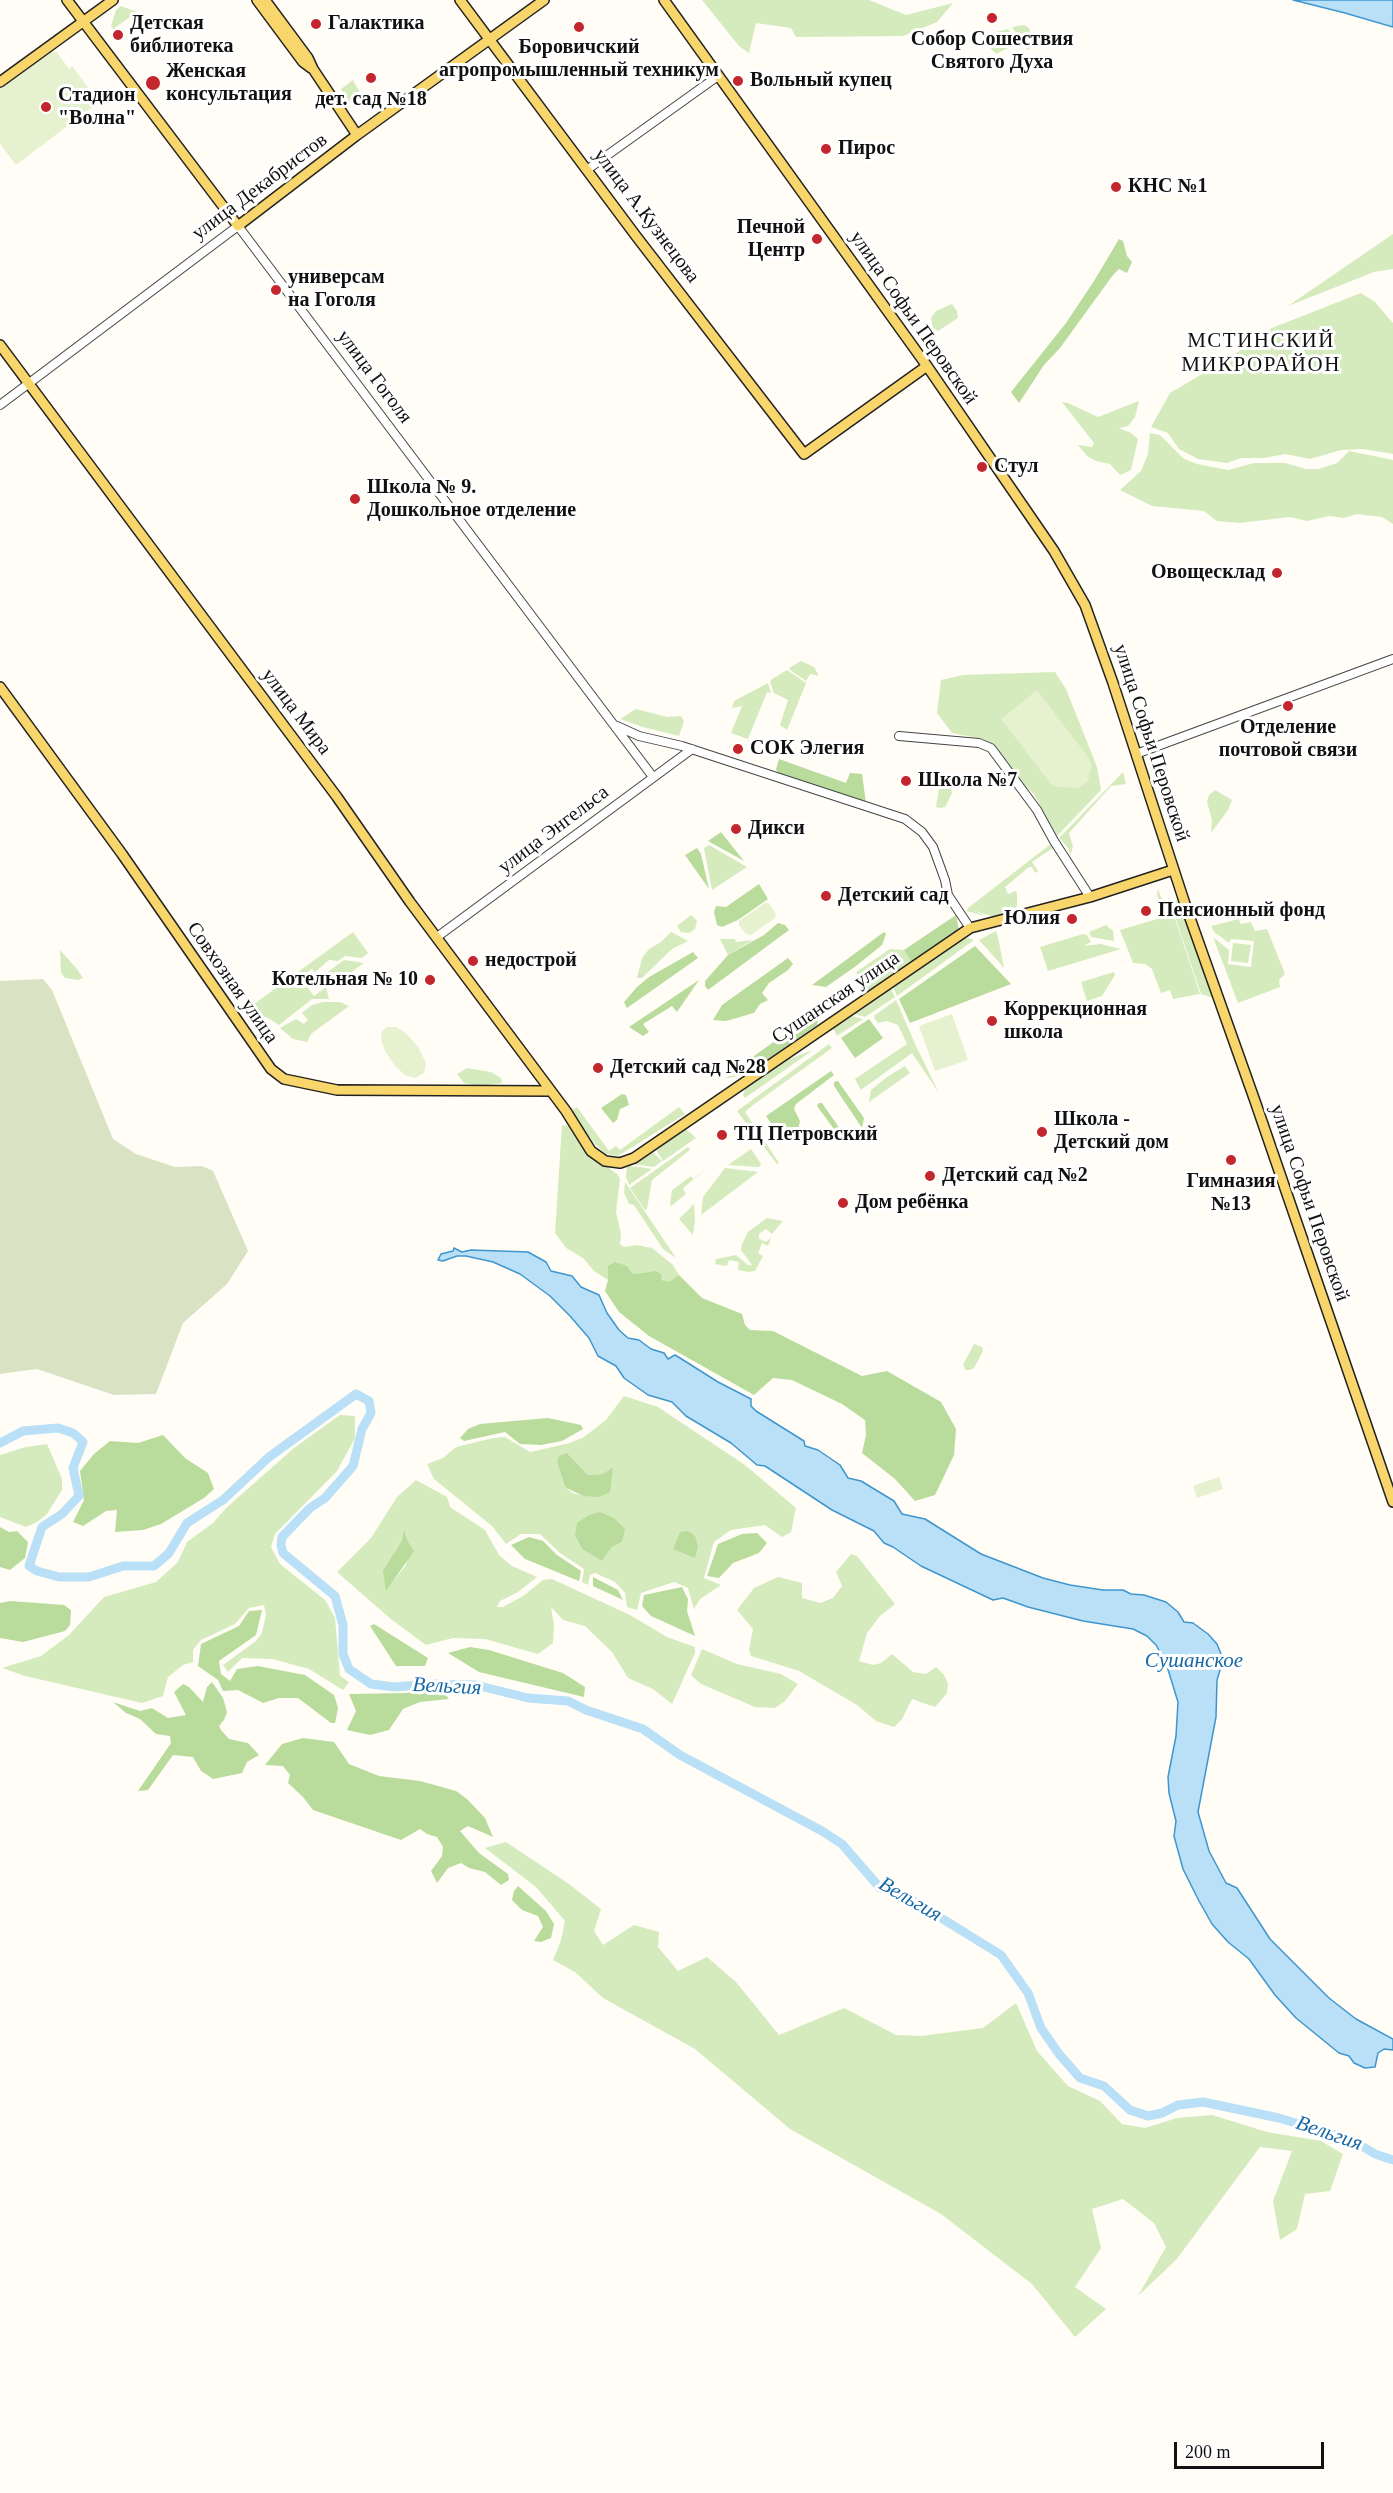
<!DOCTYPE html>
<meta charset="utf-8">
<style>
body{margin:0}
#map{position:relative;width:1393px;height:2493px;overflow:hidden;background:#fffdf5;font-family:Georgia,serif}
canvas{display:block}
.scale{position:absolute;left:1174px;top:2442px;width:150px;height:27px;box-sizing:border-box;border:3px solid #111;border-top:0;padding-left:8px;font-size:18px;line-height:21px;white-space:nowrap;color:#111;-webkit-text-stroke:4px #fff;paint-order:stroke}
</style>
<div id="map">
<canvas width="1393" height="2493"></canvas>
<div class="scale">200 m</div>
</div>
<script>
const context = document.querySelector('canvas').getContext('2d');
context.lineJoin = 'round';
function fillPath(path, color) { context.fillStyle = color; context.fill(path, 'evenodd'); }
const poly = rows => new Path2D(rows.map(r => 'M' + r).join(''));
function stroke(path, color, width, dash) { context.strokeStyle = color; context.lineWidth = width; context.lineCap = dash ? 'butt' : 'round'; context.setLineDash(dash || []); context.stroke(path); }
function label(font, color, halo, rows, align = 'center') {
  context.font = font + ' Georgia,serif'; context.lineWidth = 6; context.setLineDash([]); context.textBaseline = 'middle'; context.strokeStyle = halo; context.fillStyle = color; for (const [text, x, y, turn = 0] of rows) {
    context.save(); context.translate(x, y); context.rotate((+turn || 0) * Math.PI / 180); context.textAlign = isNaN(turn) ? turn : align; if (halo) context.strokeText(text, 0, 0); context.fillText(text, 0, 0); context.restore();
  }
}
fillPath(poly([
 [702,0,869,0,906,15,953,3,937,22,903,36,796,37,791,28,756,23,749,53,739,46],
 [121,6,137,12,113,29,111,26,116,10],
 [1024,25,1029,28,1034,44,1028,50,1012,27],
 [1008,29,1018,43,996,54,986,43,984,35],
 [353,80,360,93,350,102,341,89],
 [1393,234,1393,269,1374,272,1288,306],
 [1361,293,1375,302,1393,323,1393,454,1363,449,1341,450,1310,459,1285,454,1264,458,1241,458,1227,463,1198,459,1179,449,1168,433,1151,427,1170,393,1231,357,1272,328],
 [952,304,957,311,958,318,938,331,933,328,931,318,936,311],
 [1139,401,1135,417,1128,426,1119,428,1131,433,1138,439,1131,470,1120,475,1110,464,1096,461,1087,456,1078,445,1092,447,1094,443,1062,402,1068,403,1098,417],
 [1150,433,1160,435,1184,459,1197,464,1228,470,1254,463,1285,463,1306,469,1319,469,1337,463,1349,451,1393,460,1393,524,1382,517,1357,514,1344,518,1329,516,1307,521,1290,517,1239,523,1217,521,1204,511,1152,506,1120,490,1141,471,1148,454],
 [801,661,814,667,819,676,810,674,806,681,790,670,789,668],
 [787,670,806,683,787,730,780,725,788,700,774,693,770,682,772,679],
 [1055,672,1066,689,1097,767,1101,790,1057,836,1034,794,1019,781,993,745,983,739,952,733,937,713,941,680,963,675],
 [768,683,771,693,767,692,748,739,731,733,742,706,732,708,734,701],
 [636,709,667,717,681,716,684,721,679,736,643,727,620,719],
 [1123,772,1126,784,1111,786,1069,833,1073,847,1070,857,1069,849,1059,838],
 [943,779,950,780,952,793,945,807,940,808,936,807,940,782],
 [1215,790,1232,800,1228,810,1211,833,1212,820,1207,802,1209,795],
 [1052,843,1053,848,1032,862,1038,871,1035,873,1032,867,1029,867,1005,887,1008,894,1016,891,1017,894,1017,906,1012,912,994,917,972,910,988,917,967,911,968,908],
 [709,845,747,867,712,890,704,848],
 [1158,889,1165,908,1171,907,1200,994,1173,999,1170,990,1161,993,1152,969,1145,964,1133,963,1120,930,1164,917,1157,894],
 [1172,900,1178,901,1214,998,1201,994,1171,905],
 [691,915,697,921,695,929,689,933,681,932,677,926],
 [1239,919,1240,924,1251,922,1255,931,1267,929,1285,974,1279,980,1280,987,1238,1003,1213,937,1229,950,1228,964,1251,967,1254,941,1231,939,1229,943,1214,932,1211,926],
 [1106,925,1113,931,1114,941,1091,937,1089,932],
 [996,931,999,942,1004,968,979,940],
 [353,932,368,953,362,958,345,956,338,961,329,960,315,972,312,969,300,977,314,996,326,987,329,999,312,999,279,1025,266,1017,243,1012],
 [671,932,688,941,672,949,642,978,637,978,642,958,649,949,661,942],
 [1083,934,1087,935,1091,942,1083,946,1101,944,1121,949,1048,971,1040,947],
 [963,936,974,940,897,996,892,985],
 [720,939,735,939,736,942,753,940,728,955],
 [1233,943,1251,945,1248,963,1231,961],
 [890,949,904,950,911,962,869,991,856,972],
 [60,950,77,969,83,978,78,980,65,978,61,972],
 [344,960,364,963,330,988,322,976],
 [1114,972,1115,975,1102,996,1087,1001,1081,982],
 [890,987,895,997,865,1017,850,1013],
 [896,1000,916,1046,939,1093,912,1053,861,1090,855,1079,907,1044,898,1025,887,1021,878,1023,874,1018,875,1015],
 [323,1002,340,1002,349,1006,311,1034,307,1042,293,1039,280,1028,296,1019,304,1024,308,1020,302,1013,312,1005],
 [848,1015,863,1019,837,1036,832,1026],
 [829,1044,832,1048,753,1105,745,1112,779,1163,777,1164,737,1111],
 [813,1050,745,1098,743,1095,746,1087,779,1063],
 [764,1062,746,1074,725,1079,746,1063],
 [905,1066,910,1073,869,1102,871,1090,887,1077],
 [467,1068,491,1072,501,1078,502,1083,480,1086,464,1083,457,1074],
 [577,1107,609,1151,616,1146,620,1150,679,1107,685,1114,618,1156,606,1154,595,1144,570,1111],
 [562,1125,568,1126,586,1150,618,1175,620,1179,616,1212,621,1234,620,1244,624,1247,637,1245,652,1248,673,1265,679,1275,676,1279,669,1283,649,1272,633,1274,627,1267,608,1273,608,1280,594,1271,583,1258,566,1248,555,1233],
 [686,1129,696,1138,663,1161,655,1148],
 [688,1147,690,1150,652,1180,647,1209,645,1210,630,1188],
 [751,1149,761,1164,759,1167,728,1165],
 [652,1151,662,1161,654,1167,633,1164],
 [627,1166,640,1167,652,1169,629,1185,626,1177],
 [710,1166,683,1188,686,1194,671,1206,670,1204,672,1190,691,1176,693,1179],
 [725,1168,758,1172,701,1215,703,1197],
 [625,1182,676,1258,663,1249,634,1205,629,1204,624,1193],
 [694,1204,695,1220,693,1235,679,1219],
 [767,1218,783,1221,772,1234,766,1229,759,1234,759,1239,766,1242,771,1238,768,1246,762,1243,758,1253,763,1256,755,1271,749,1272,738,1270,739,1262,729,1260,727,1266,715,1264,716,1259,736,1255,748,1265,752,1265,741,1250,742,1244,748,1232],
 [974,1344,982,1347,983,1351,974,1368,970,1370,966,1370,963,1365],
 [624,1396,658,1407,745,1465,796,1508,791,1532,782,1537,765,1525,731,1530,714,1542,704,1578,721,1585,700,1599,694,1609,688,1588,674,1582,641,1593,637,1610,627,1607,625,1593,615,1582,595,1573,590,1575,588,1585,582,1582,584,1569,560,1553,540,1534,521,1534,506,1544,492,1526,434,1479,427,1464,443,1458,456,1447,493,1438,505,1437,530,1452,570,1443,584,1437,606,1420],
 [567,1453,588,1475,603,1474,612,1468,583,1496,573,1493,565,1487,557,1462],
 [622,1542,612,1547,602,1561,583,1550],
 [340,1415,355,1416,355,1438,337,1471,275,1534,271,1547,280,1564,325,1600,335,1618,340,1676,349,1682,343,1690,309,1669,272,1659,242,1658,228,1672,223,1665,256,1641,262,1633,266,1615,264,1605,249,1608,235,1624,201,1640,193,1650,193,1662,183,1665,168,1677,163,1696,142,1703,25,1676,2,1668,41,1656,69,1635,104,1597,156,1582,178,1562,187,1542,213,1523,226,1508,294,1448],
 [47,1444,62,1479,62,1490,47,1514,37,1522,26,1527,0,1517,0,1455,26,1447],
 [416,1480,447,1497,450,1507,485,1530,499,1555,512,1566,537,1577,518,1592,500,1601,497,1607,503,1607,523,1596,543,1580,552,1579,630,1615,667,1637,695,1647,695,1653,672,1704,653,1689,628,1678,612,1652,585,1626,563,1620,551,1607,554,1626,553,1643,538,1654,485,1639,453,1638,426,1645,392,1620,337,1572,371,1538,397,1497],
 [402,1540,406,1565,386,1590,394,1552],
 [851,1554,857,1556,895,1604,880,1616,867,1633,859,1661,873,1665,881,1663,892,1654,913,1672,926,1674,936,1667,944,1675,948,1684,947,1693,935,1707,912,1699,902,1719,894,1727,876,1721,857,1705,799,1671,751,1656,749,1650,753,1629,737,1610,754,1588,778,1577,802,1583,802,1598,820,1603,833,1598,842,1586,836,1572],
 [702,1649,737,1664,781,1674,798,1684,785,1701,775,1708,755,1707,701,1684,694,1678,691,1675],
 [506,1842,569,1884,601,1909,594,1931,603,1945,634,1925,659,1932,658,1947,678,1971,707,1957,736,1982,779,2035,844,2008,896,2035,921,2036,983,2028,1016,2003,1037,2051,1068,2086,1100,2101,1122,2124,1145,2128,1177,2118,1212,2115,1267,2132,1321,2141,1343,2154,1330,2191,1305,2194,1297,2229,1280,2240,1273,2201,1292,2151,1260,2147,1176,2260,1138,2296,1166,2247,1154,2223,1123,2199,1092,2209,1101,2248,1075,2287,1106,2309,1075,2337,1032,2284,941,2214,790,2129,695,2049,603,1998,575,1972,553,1960,561,1940,565,1921,536,1887,485,1848]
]), '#d5ebbd');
fillPath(poly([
 [1119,239,1123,241,1127,256,1132,262,1127,273,1119,269,1113,275,1060,348,1044,365,1019,403,1011,392,1066,323,1094,281],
 [779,759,846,783,850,773,862,774,866,803,778,774,776,769],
 [721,832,744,861,708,841],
 [697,848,701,854,709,889,685,855],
 [759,884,768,899,738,920,722,927,717,925,714,912,716,906,726,907],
 [956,915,959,930,911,962,904,950],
 [778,923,785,925,789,930,708,990,705,986,705,981,728,955,764,935],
 [884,932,886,934,882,945,856,966,826,987,812,985],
 [975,946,1011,984,910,1023,899,999],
 [693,952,698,958,627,1008,624,1002,637,987,649,977],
 [788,958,793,964,788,970,769,983,762,993,768,1000,760,1004,754,1013,726,1021,713,1020,722,1005],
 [699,980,677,1012,672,1006,643,1024,649,1032,643,1036,629,1027],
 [815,1006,819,1017,817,1025,768,1059,747,1061,811,1015,810,1010],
 [869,1019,883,1038,855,1058,841,1038],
 [831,1071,834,1075,796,1104,794,1109,800,1121,798,1130,792,1138,784,1142,766,1116],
 [838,1081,864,1118,862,1128,834,1086,834,1082],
 [622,1094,626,1095,629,1105,620,1109,617,1120,613,1123,601,1108],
 [819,1103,822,1103,845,1136,839,1136,817,1106],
 [615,1262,627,1266,633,1274,656,1271,661,1274,662,1280,669,1282,679,1275,702,1298,742,1314,745,1325,750,1330,773,1331,862,1376,887,1371,941,1402,956,1429,954,1455,935,1495,915,1501,895,1479,862,1453,866,1435,865,1420,842,1404,792,1380,773,1378,754,1395,649,1336,619,1312,605,1291,608,1280,608,1266],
 [548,1418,581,1425,583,1429,562,1441,541,1445,520,1444,505,1432,464,1441,460,1438,468,1429,480,1424],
 [163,1435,185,1458,208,1473,214,1489,204,1498,161,1524,143,1530,115,1532,117,1510,106,1511,83,1526,73,1522,84,1500,80,1471,94,1454,110,1441,138,1443],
 [567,1453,588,1475,603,1474,613,1467,610,1492,599,1497,583,1496,565,1487,557,1462,559,1456],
 [600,1512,614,1518,625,1529,622,1542,612,1547,602,1561,583,1550,575,1535,577,1523,589,1515],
 [0,1527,9,1532,17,1531,28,1542,25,1558,10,1570,0,1567],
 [404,1530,408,1542,414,1551,386,1591,383,1571,402,1540],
 [688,1531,695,1536,698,1547,695,1558,673,1549,680,1532],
 [757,1533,767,1543,759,1553,733,1563,719,1578,707,1576,718,1544,742,1534],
 [529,1537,543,1541,557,1555,581,1571,579,1581,525,1559,511,1545],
 [593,1577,618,1590,623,1600,593,1586],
 [682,1587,688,1599,687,1611,695,1636,651,1616,642,1606,644,1595],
 [10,1601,64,1605,71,1610,70,1625,65,1631,23,1642,0,1638,0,1603],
 [262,1610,256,1635,219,1661,221,1674,230,1681,237,1669,258,1666,305,1675,334,1695,338,1708,335,1723,331,1723,298,1698,279,1698,263,1703,238,1690,223,1691,218,1680,198,1666,201,1644,239,1626,249,1611],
 [374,1624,428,1658,425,1666,396,1666,370,1626],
 [470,1647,489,1650,563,1673,585,1687,584,1697,479,1672,448,1653],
 [212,1682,223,1698,227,1712,224,1720,219,1726,221,1730,229,1739,248,1743,259,1755,247,1762,242,1773,213,1779,201,1771,193,1757,173,1755,148,1790,138,1791,171,1743,170,1736,156,1734,140,1719,126,1713,113,1702,140,1711,152,1708,168,1718,186,1715,174,1692,183,1684,189,1687,203,1702,207,1687],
 [428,1688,443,1691,449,1699,420,1702,403,1709,389,1730,370,1735,347,1730,356,1711,349,1694,407,1693],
 [303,1738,334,1742,349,1764,379,1776,420,1781,456,1791,467,1799,485,1818,493,1837,468,1826,460,1831,479,1853,508,1874,509,1880,501,1885,485,1872,469,1868,461,1863,448,1868,437,1883,431,1871,442,1856,443,1847,437,1837,427,1834,420,1829,401,1840,313,1810,303,1797,288,1783,290,1775,283,1766,265,1765,282,1744],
 [518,1886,546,1911,554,1924,551,1938,541,1942,534,1941,543,1927,538,1916,522,1910,512,1900,514,1891]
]), '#b9dc9c');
fillPath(poly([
 [43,979,52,990,113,1139,136,1154,175,1167,202,1166,213,1171,248,1251,227,1284,183,1323,156,1394,114,1395,37,1369,0,1374,0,981]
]), '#d9e3c4');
fillPath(poly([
 [56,51,69,69,72,66,99,102,16,165,0,144,0,86,48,53],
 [1037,690,1088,757,1092,766,1088,781,1078,788,1059,787,1051,784,1001,719],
 [765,903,769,903,776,914,775,918,751,935,746,934,739,925,739,921],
 [952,1014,968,1060,935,1071,919,1026],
 [387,1027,396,1027,406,1033,418,1047,426,1063,424,1073,415,1078,405,1075,395,1066,385,1051,381,1040,382,1031],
 [1219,1477,1223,1489,1197,1498,1193,1486]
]), '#e6f2cf');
const water = poly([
 [1293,0,1393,0,1393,27,1345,13,1293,0],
 [454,1248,462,1252,471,1250,528,1252,546,1262,551,1271,572,1276,581,1287,599,1295,607,1313,619,1330,628,1338,639,1340,651,1349,664,1353,668,1359,675,1355,680,1358,718,1382,751,1399,751,1406,756,1411,804,1441,805,1446,818,1450,840,1465,848,1478,861,1481,894,1501,902,1514,925,1519,981,1554,1043,1578,1070,1585,1103,1590,1123,1590,1131,1594,1144,1595,1166,1602,1178,1612,1184,1622,1193,1623,1208,1634,1217,1644,1221,1654,1221,1667,1217,1680,1216,1717,1198,1812,1209,1851,1226,1883,1237,1888,1270,1939,1329,1998,1356,2019,1393,2039,1393,2050,1384,2049,1378,2053,1375,2067,1365,2068,1354,2063,1349,2056,1339,2053,1296,2018,1275,1995,1249,1959,1228,1942,1212,1924,1199,1901,1183,1869,1174,1836,1176,1821,1169,1793,1168,1777,1176,1736,1178,1702,1166,1663,1156,1645,1147,1636,1133,1629,1083,1621,1028,1607,1003,1598,993,1600,921,1566,893,1547,884,1543,874,1531,832,1510,765,1466,757,1465,731,1443,686,1416,672,1402,648,1395,624,1378,616,1366,598,1356,589,1338,570,1316,550,1296,520,1274,493,1262,466,1256,457,1256,443,1261,438,1260,441,1254,453,1251,454,1248]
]);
fillPath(water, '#b9e0f7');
stroke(water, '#3f96cf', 1.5);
stroke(poly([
 [0,1443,23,1431,58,1428,73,1433,83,1442,73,1468,79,1496,62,1514,42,1527,29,1566,37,1571,59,1577,89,1577,123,1566,154,1566,169,1553,187,1523,223,1500,269,1457,356,1394,369,1401,371,1413,362,1429,353,1466,325,1498,310,1508,282,1537,281,1545,283,1553,335,1596,343,1625,343,1654,349,1669,371,1684,394,1687,432,1684,476,1685,528,1698,568,1701,586,1710,643,1729,680,1755,822,1831,842,1844,880,1888,904,1895,1001,1955,1028,1993,1041,2028,1059,2054,1080,2078,1104,2086,1130,2110,1148,2116,1162,2113,1178,2105,1203,2102,1279,2118,1352,2140,1375,2154,1393,2160]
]), '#b9e0f7', 9);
const minor = poly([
 [588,169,718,76],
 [0,405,238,226,653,777],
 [617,726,639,736,682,746,905,819,922,832,933,847,945,880,948,895,970,928],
 [899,736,979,743,991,748,1037,810,1054,841,1090,897],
 [1136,754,1393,659],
 [437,937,692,749]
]);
const major = poly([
 [67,0,238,226,357,135,544,0],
 [257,0,303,62,311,68],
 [265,0,308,58,313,69,357,135],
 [460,0,636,236,804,454,927,366],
 [664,0,927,366,1054,551,1085,605,1113,683,1185,904,1255,1101,1393,1502],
 [0,82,113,0],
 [0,345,337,797,410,902,566,1111,591,1151,605,1161,620,1163,634,1158,970,928,1090,897,1173,870],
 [0,687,122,854,271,1069,284,1079,337,1090,550,1091]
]);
stroke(minor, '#444', 10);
stroke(major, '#222', 12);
stroke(minor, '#fff', 8);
stroke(major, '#f9d66b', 9);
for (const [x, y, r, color] of [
 [992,18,6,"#c4262e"],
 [316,24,6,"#c4262e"],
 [579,27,6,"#c4262e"],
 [118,35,6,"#c4262e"],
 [371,78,6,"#c4262e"],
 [738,81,6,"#c4262e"],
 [153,83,8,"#c4262e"],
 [46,107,6,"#c4262e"],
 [826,149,6,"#c4262e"],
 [1116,187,6,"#c4262e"],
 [817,239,6,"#c4262e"],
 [276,290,6,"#c4262e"],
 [982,467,6,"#c4262e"],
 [355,499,6,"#c4262e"],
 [1277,573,6,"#c4262e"],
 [1288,706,6,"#c4262e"],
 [738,749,6,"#c4262e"],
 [906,781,6,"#c4262e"],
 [736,829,6,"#c4262e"],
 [826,896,6,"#c4262e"],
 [1146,911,6,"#c4262e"],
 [1072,919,6,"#c4262e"],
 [473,961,6,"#c4262e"],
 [430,980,6,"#c4262e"],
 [992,1021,6,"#c4262e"],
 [598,1068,6,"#c4262e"],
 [1042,1132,6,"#c4262e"],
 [722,1135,6,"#c4262e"],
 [1231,1160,6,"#c4262e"],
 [930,1176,6,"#c4262e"],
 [843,1203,6,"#c4262e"]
]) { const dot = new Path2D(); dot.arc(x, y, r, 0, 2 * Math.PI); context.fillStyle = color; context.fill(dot); stroke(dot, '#fff', 2); }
label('bold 20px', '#111', '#fff', [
 ["Детская",130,24],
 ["библиотека",130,47],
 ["Галактика",328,24],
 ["Собор Сошествия",992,40,"center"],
 ["Святого Духа",992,63,"center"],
 ["Боровичский",579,48,"center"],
 ["агропромышленный техникум",579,71,"center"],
 ["Женская",166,72],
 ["консультация",166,95],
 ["Вольный купец",750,81],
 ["Стадион",58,96],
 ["\"Волна\"",58,119],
 ["дет. сад №18",371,100,"center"],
 ["Пирос",838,149],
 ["КНС №1",1128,187],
 ["Печной",805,228,"right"],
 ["Центр",805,251,"right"],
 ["универсам",288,278],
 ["на Гоголя",288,301],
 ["Стул",994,467],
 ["Школа № 9.",367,488],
 ["Дошкольное отделение",367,511],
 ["Овощесклад",1265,573,"right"],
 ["Отделение",1288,728,"center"],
 ["почтовой связи",1288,751,"center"],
 ["СОК Элегия",750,749],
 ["Школа №7",918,781],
 ["Дикси",748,829],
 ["Детский сад",838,896],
 ["Пенсионный фонд",1158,911],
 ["Юлия",1060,919,"right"],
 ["недострой",485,961],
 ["Котельная № 10",418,980,"right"],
 ["Коррекционная",1004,1010],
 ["школа",1004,1033],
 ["Детский сад №28",610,1068],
 ["Школа -",1054,1120],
 ["Детский дом",1054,1143],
 ["ТЦ Петровский",734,1135],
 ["Детский сад №2",942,1176],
 ["Гимназия",1231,1182,"center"],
 ["№13",1231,1205,"center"],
 ["Дом ребёнка",855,1203]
], 'left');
label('20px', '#111', '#fff', [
 ["улица Декабристов",260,187,-37],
 ["улица А.Кузнецова",646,216,53],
 ["улица Софьи Перовской",913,318,55],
 ["улица Гоголя",374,377,53],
 ["улица Мира",296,712,53],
 ["улица Софьи Перовской",1151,743,72],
 ["улица Энгельса",554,830,-37],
 ["Совхозная улица",232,983,55],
 ["Сушанская улица",836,998,-34],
 ["улица Софьи Перовской",1309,1203,71]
]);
context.letterSpacing = '1.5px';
label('21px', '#111', '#fff', [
 ["МСТИНСКИЙ",1261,341],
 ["МИКРОРАЙОН",1261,365]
]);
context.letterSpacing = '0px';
label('italic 21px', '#1768a6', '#fff', [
 ["Сушанское",1194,1661],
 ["Вельгия",447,1687,3],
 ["Вельгия",910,1900,30],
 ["Вельгия",1329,2134,19]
]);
</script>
